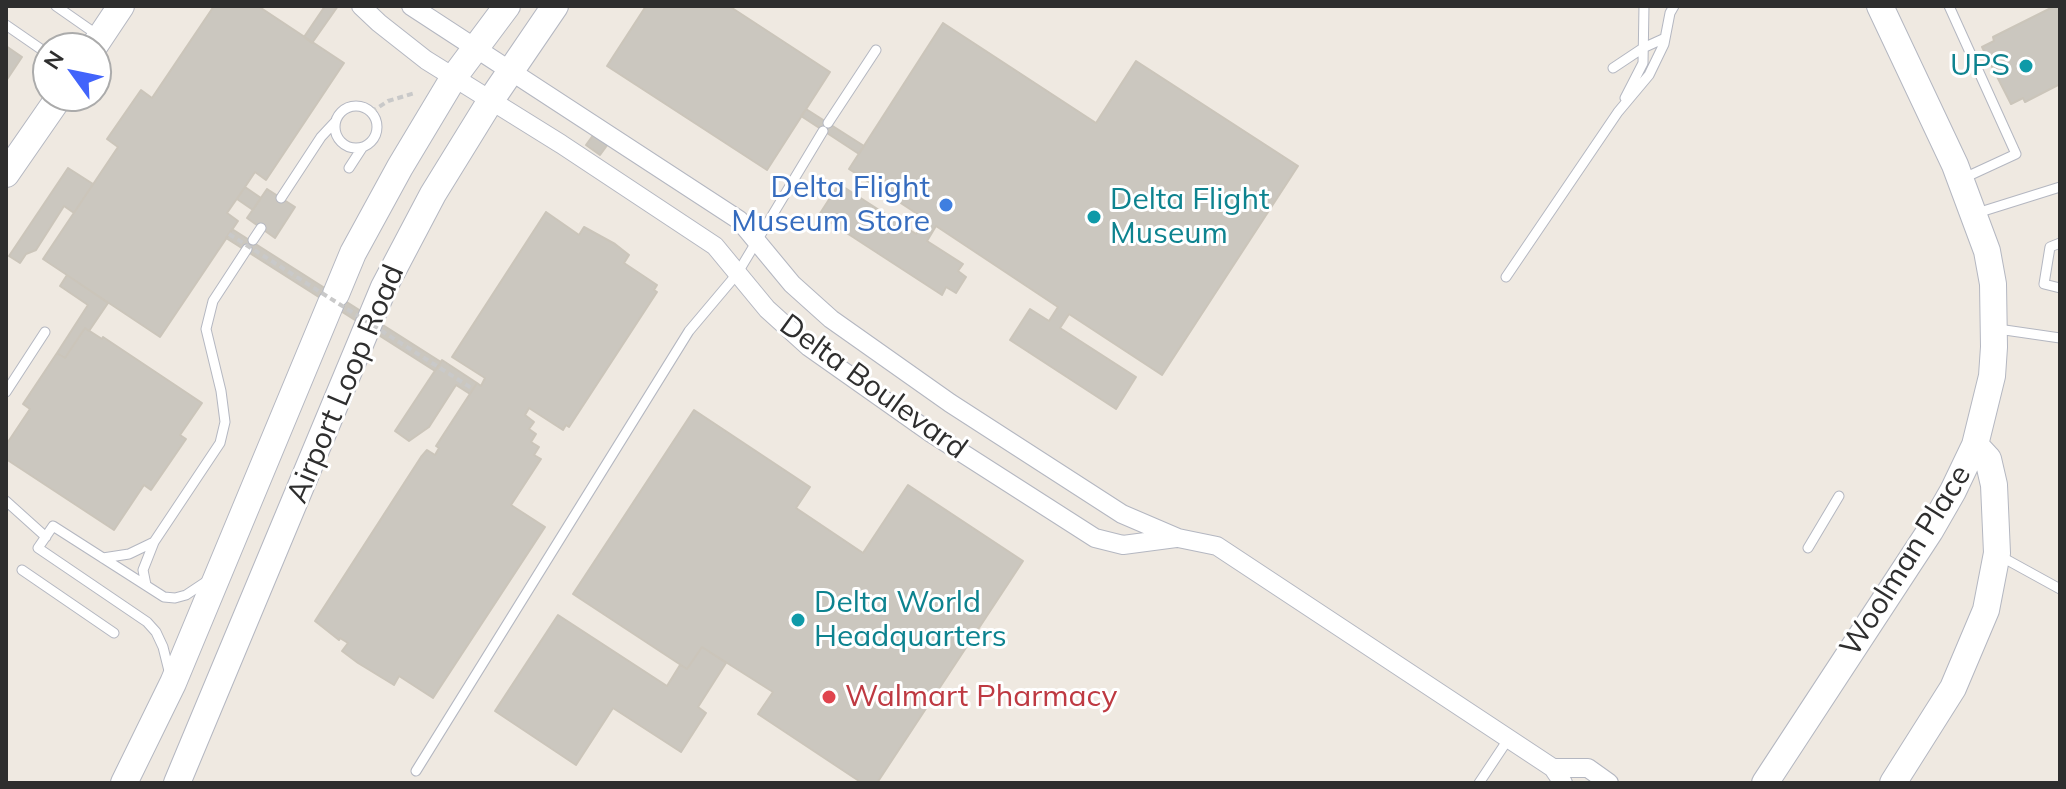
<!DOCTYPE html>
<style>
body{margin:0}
#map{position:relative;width:2066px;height:789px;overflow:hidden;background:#efe9e1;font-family:Mulish,sans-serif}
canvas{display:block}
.frame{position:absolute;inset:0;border:8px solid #2e2e2e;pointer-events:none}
.north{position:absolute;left:32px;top:32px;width:80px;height:80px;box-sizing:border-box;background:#fff;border:2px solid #ababab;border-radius:50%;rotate:303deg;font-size:22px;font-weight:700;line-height:32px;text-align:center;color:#2e2e2e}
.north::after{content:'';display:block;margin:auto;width:28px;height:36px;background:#4264fb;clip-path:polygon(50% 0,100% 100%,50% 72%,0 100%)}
</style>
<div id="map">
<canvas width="2066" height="789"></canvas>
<div class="frame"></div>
<div class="north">N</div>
</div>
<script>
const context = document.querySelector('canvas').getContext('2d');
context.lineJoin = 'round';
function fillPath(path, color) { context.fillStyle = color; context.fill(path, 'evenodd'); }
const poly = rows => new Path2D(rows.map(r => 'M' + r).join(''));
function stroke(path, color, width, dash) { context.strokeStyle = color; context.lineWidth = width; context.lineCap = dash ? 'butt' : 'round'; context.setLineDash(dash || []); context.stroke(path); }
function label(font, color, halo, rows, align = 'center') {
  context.font = font + ' Mulish,sans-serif'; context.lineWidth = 6; context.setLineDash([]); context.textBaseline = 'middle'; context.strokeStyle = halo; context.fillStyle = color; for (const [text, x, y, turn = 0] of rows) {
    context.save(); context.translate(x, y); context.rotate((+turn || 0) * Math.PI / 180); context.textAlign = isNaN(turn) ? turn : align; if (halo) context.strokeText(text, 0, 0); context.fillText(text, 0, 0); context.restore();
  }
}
const building = poly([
 [214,6,258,6,344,63,266,180,255,172,245,187,227,213,238,221,160,337,43,259,118,147,107,139,141,90,152,98,214,6],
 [325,6,338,6,312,43,304,37,325,6],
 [646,6,729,6,830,72,767,170,607,66,646,6],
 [2055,6,2060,6,2060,84,2025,102,2023,98,2011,104,1982,47,1994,41,1993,37,2055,6],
 [943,23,1096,123,1136,61,1298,166,1162,375,1069,314,1060,328,1136,377,1116,409,1010,340,1030,309,1049,321,1058,307,936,226,927,241,963,264,958,271,966,277,956,293,946,287,942,295,819,215,839,184,916,234,925,219,849,169,943,23],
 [6,46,22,57,6,81,6,46],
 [806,109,864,146,859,154,801,116,806,109],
 [594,134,608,144,600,155,586,145,594,134],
 [68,168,93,184,74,213,64,206,36,250,26,254,20,263,9,256,68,168],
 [245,187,261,198,253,210,237,199,245,187],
 [267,189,295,207,275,238,247,218,267,189],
 [546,212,579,235,584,227,615,244,629,255,624,263,657,285,654,290,657,292,569,427,566,425,563,430,529,408,525,415,534,422,529,429,536,434,531,442,539,447,534,455,541,459,511,505,545,527,433,698,399,676,394,685,358,663,342,651,348,643,340,638,339,640,315,621,421,457,427,450,435,455,439,448,436,446,477,383,481,386,485,378,452,357,546,212],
 [232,229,441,362,435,371,226,238,232,229],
 [67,275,108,303,89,331,85,328,65,358,57,353,88,305,60,286,67,275],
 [85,328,102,339,103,337,202,403,180,435,186,439,151,490,144,485,114,530,6,459,6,445,30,409,23,404,57,353,65,358,85,328],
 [442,360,477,383,470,394,456,385,429,427,409,441,395,431,442,360],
 [694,410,810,487,796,508,863,553,908,485,1023,561,877,783,862,783,758,714,773,692,702,647,687,669,573,594,694,410],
 [558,615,667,686,680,665,687,669,702,647,726,663,698,707,706,713,681,752,613,708,576,765,495,711,558,615]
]);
fillPath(building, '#cbc7bf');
stroke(building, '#cbc5ba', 2);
const lane = poly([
 [56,6,99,36],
 [1949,6,2016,154,1964,178],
 [6,25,48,54],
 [1613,68,1643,48,1665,38],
 [1625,98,1643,63,1644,6],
 '335 127a21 21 0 1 1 42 0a21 21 0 1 1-42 0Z',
 [828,123,876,50],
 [349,168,362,148],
 [281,198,321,137,335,122],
 [1977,213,2060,187],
 [253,240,261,228],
 [2060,243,2050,247,2044,284,2060,288],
 [1506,277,1618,112,1649,75,1664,44,1670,13,1674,6],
 [1998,329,2060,338],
 [6,392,45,332],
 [6,501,46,537],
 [1808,548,1839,496],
 [2000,556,2060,589],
 [103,558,129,554,154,542],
 [22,570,114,633],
 [146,585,143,570,154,542,220,443,225,422,221,391,206,329,213,301,247,249],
 [169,671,163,647,156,632,147,622,38,548,53,526,164,597,175,598,186,595,207,581],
 [416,771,689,331,737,274,823,131],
 [1479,783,1509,738]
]);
const street = poly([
 [361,6,379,23,426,60,561,144,715,246,767,309,809,347,931,433,1095,538,1123,545,1176,538],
 [411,6,739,220,792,284,831,319,950,403,1122,514,1178,538,1217,546,1553,768,1563,783],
 [1553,768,1588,768,1609,783]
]);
const secondary = poly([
 [93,48,121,6],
 [6,174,60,96],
 [336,294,353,253,400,167,454,77,507,6],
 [124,783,173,683,331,303],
 [177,783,384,287,433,194,491,100,555,6],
 [1765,783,1930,531,1953,491,1975,445,1992,376,1994,347,1993,284,1987,251,1955,165,1880,6],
 [1893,783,1953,688,1986,610,1997,553,1994,485,1988,459,1975,445]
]);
stroke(lane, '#b4b7c1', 11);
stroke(street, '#b4b7c1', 20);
stroke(secondary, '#b4b7c1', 28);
stroke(poly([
 [371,112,388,101,415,93]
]), '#c9c9c9', 4, [6, 4]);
stroke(lane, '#fff', 9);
stroke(street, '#fff', 18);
stroke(secondary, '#fff', 26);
stroke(poly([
 [229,234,473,389]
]), '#c9c9c9', 4, [6, 4]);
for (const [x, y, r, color] of [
 [2026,66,8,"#0f9aa8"],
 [946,205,8,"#3f7fe0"],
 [1094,217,8,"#0f9aa8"],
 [798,620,8,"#0f9aa8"],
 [829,697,8,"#e0444e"]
]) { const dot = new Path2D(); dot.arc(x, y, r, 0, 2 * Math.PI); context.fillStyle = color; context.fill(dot); stroke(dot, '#fff', 3); }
label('30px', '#0d838f', '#fff', [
 ["UPS",2010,66,"right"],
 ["Delta Flight",1110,200],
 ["Museum",1110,234],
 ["Delta World",814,603],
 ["Headquarters",814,637]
], 'left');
label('30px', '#366cbe', '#fff', [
 ["Delta Flight",930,188],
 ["Museum Store",930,222]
], 'right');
label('30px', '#2e2e2e', '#fff', [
 ["Airport Loop Road",346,384,-67],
 ["Delta Boulevard",873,387,36],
 ["Woolman Place",1906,561,-58]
]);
label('30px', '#be3a42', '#fff', [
 ["Walmart Pharmacy",845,697]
], 'left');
</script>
